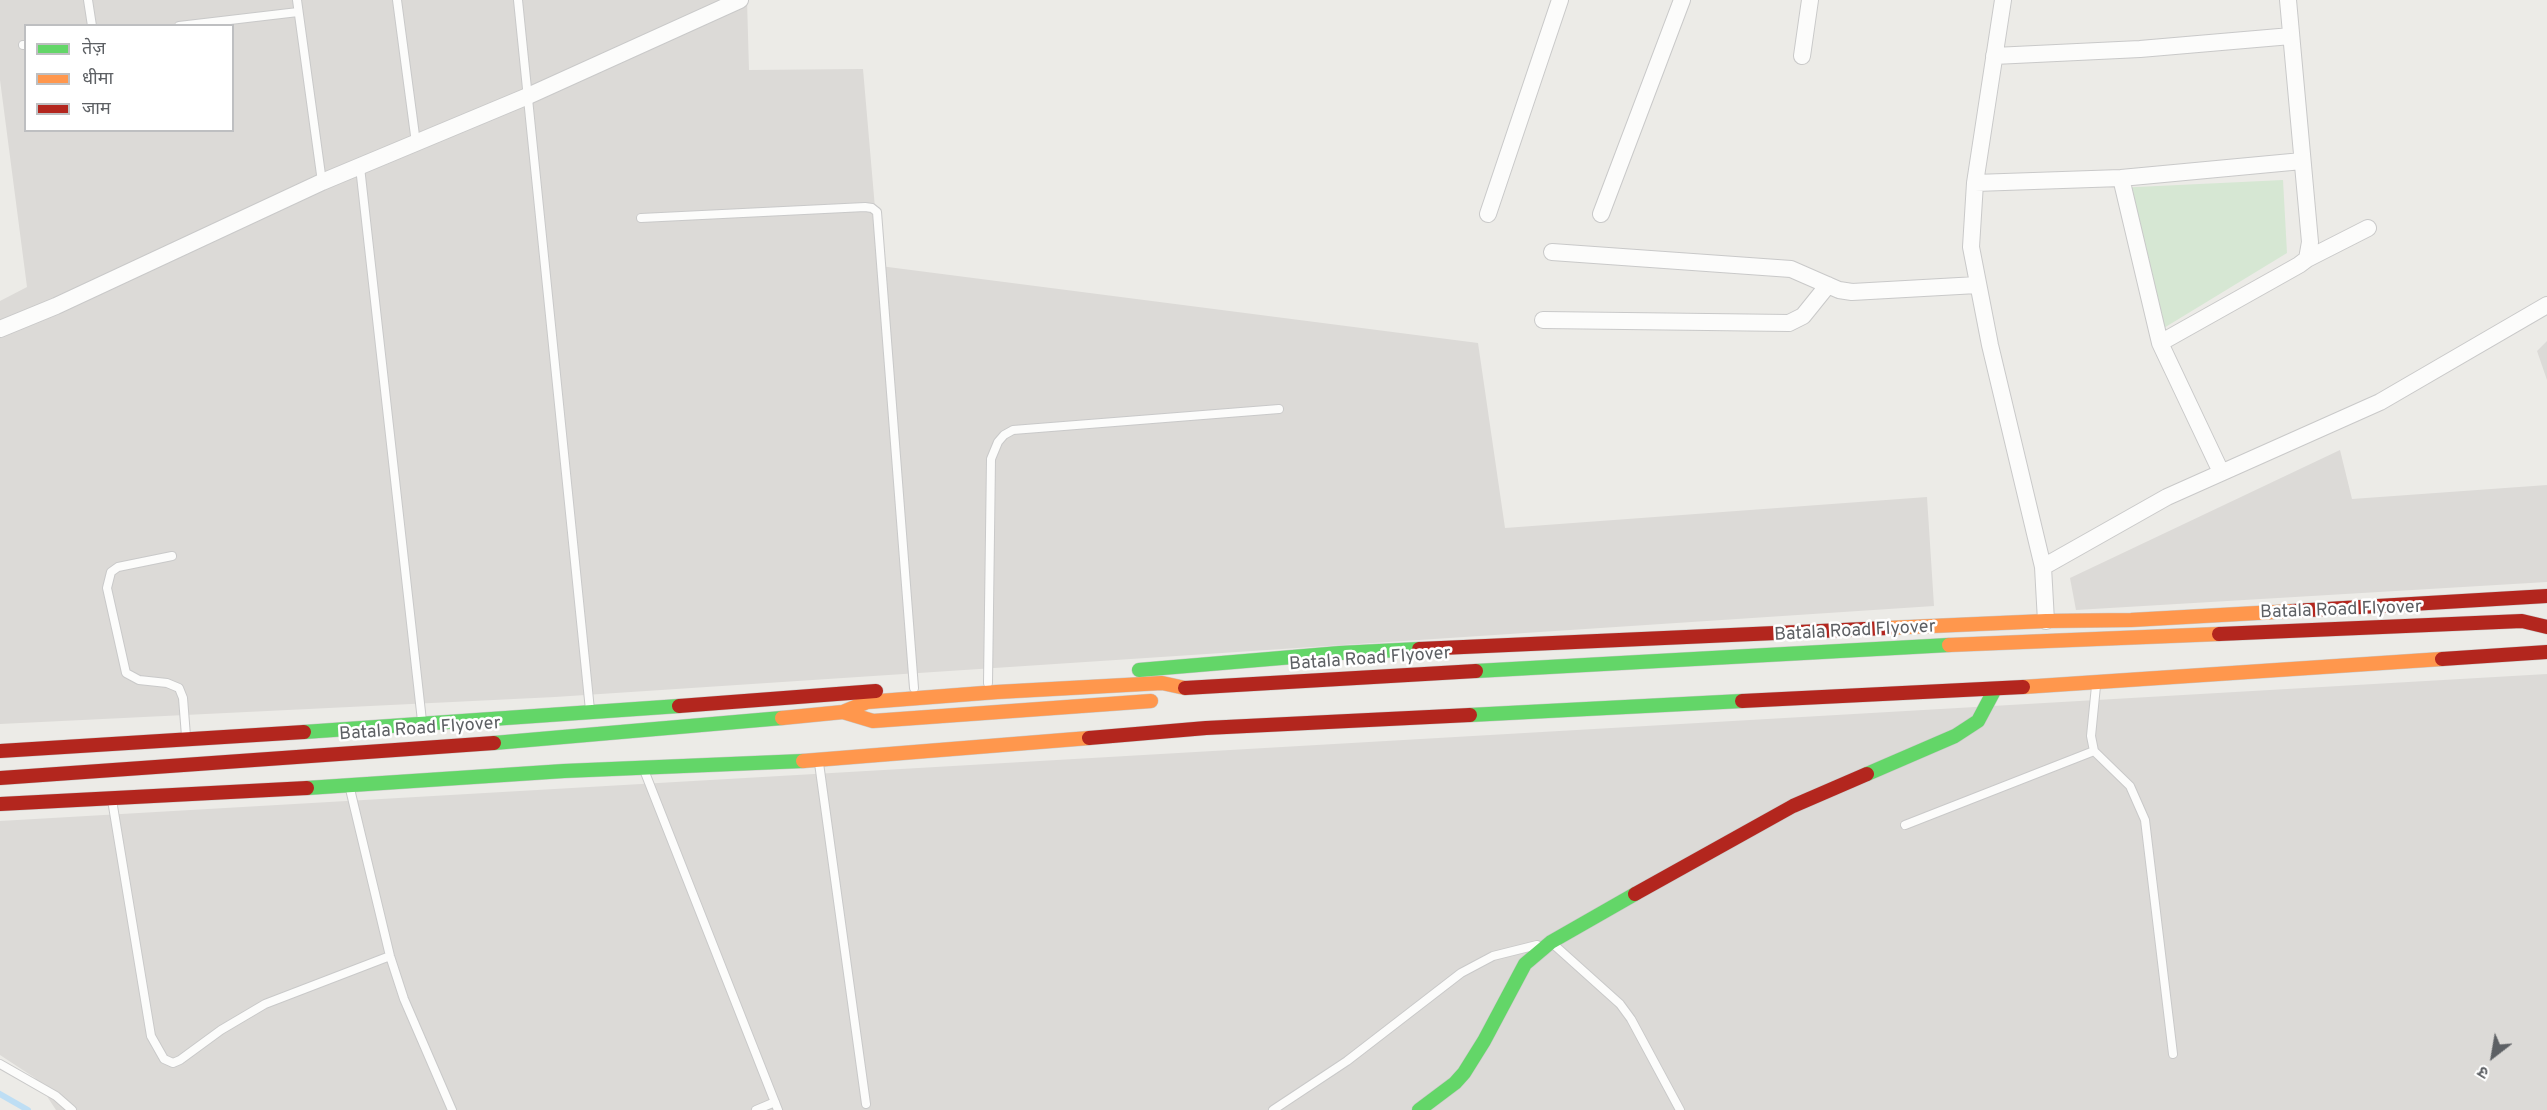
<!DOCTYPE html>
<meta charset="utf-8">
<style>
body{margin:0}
#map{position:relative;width:2547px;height:1110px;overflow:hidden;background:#ecebe7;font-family:Overpass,"Noto Sans Devanagari",sans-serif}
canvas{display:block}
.legend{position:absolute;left:24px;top:24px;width:210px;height:108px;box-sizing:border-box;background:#fff;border:2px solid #bebfc1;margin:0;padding:8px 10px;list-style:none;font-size:18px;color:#5d6064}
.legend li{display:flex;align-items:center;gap:12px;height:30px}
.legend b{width:30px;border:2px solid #bebfc1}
.north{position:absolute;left:2463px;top:1026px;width:60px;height:60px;-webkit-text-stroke:4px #fff;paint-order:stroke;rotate:211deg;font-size:16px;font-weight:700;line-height:24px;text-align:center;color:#5d6064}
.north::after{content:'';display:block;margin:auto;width:21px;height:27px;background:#5d6064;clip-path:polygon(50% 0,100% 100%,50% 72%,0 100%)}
</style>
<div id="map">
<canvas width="2547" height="1110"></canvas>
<ul class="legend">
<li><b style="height:8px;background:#63d668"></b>तेज़</li>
<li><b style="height:8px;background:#ff974d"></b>धीमा</li>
<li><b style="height:8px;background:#b3261e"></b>जाम</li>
</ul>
<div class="north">उ</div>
</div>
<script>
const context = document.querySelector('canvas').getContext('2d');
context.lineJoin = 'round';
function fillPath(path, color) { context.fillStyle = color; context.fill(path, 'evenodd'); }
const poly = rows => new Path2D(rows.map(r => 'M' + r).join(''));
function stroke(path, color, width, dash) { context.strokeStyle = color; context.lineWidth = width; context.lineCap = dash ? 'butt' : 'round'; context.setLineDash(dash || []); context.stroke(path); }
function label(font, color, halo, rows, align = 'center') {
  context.font = font + ' Overpass,sans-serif'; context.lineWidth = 5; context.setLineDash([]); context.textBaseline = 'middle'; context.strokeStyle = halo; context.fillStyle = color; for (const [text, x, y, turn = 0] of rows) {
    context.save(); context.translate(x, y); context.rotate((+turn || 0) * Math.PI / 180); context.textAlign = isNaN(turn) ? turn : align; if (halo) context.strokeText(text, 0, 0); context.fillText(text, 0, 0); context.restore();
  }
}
fillPath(poly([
 [0,0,747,0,749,70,863,69,880,266,1478,343,1505,528,1927,497,1934,606,555,697,0,724,0,301,27,287,0,80],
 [26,26,232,26,232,130,26,130],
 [2547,341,2547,380,2537,351],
 [2340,450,2352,499,2547,485,2547,582,2076,610,2070,578],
 [2547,674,2547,1110,56,1110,35,1078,0,1055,0,821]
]), '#dcdad7');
fillPath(poly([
 [2283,180,2287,253,2154,334,2116,188]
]), '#d6e7d3');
stroke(poly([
 [0,1094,28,1110]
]), '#bedef4', 6);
const lane = poly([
 [88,0,92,26],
 [297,0,322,182],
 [397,0,416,143],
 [518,0,590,710],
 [179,26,298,12],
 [23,45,26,45],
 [360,167,422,721],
 [641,218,865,207,872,208,877,212,914,688],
 [172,556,118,567,111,572,107,588,126,673,139,680,167,683,179,688,183,698,186,736],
 [988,683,991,459,998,442,1004,435,1013,430,1279,409],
 [2096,686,2091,736,2094,751,2130,786,2145,820,2173,1054],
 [819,763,866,1104],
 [644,770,778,1110],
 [350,789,390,956,404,999,452,1110],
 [112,800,151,1036,164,1059,173,1063,180,1060,221,1030,265,1004,390,956],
 [1905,825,2094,751],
 [1552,943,1620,1004,1631,1019,1680,1110],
 [0,1064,56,1096,72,1110],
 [756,1110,775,1102],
 [1273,1110,1347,1061,1461,973,1493,956,1537,945]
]);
const street = poly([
 [2003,0,1975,183,1971,247,1990,345,2043,567],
 [1802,56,1810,0],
 [1994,56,2140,49,2291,36],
 [2121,178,2160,343,2221,472],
 [1975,183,2121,178,2302,161],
 [1488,214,1560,0],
 [1601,214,1682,0],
 [1552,252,1791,269,1839,290,1852,292,1977,285],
 [2307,259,2368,228],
 [1543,320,1789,323,1803,316,1828,285],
 [0,329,56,306,322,182,528,96,740,0],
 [2160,343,2299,265,2307,259,2310,242,2288,0],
 [2046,621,2043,567,2167,497,2380,402,2547,305]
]);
const fast = poly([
 [1139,670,1340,653,1419,649],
 [1476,671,1949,645],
 [1470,715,1742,701],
 [304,732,679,706],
 [494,743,782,718],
 [1867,774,1955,736,1978,721,1995,689],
 [307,788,564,771,803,761],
 [1419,1110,1455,1083,1464,1073,1484,1041,1525,964,1551,942,1635,894]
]);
const slow = poly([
 [1887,628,2046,621,2131,620,2293,611],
 [1949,645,2219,634],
 [2023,687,2442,659],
 [843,712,873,721,1151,701],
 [782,718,843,712,867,702,997,692,1162,683,1185,688],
 [803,761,1089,738]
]);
const jam = poly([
 [2293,611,2547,596],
 [2219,634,2522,621,2547,627],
 [1419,649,1887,628],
 [2442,659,2547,652],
 [1185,688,1476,671],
 [1742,701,2023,687],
 [679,706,876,691],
 [1089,738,1206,728,1470,715],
 [0,751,304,732],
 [0,778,494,743],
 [0,804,307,788],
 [1635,894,1793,806,1867,774]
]);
stroke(lane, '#c9c9c9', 10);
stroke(street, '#c9c9c9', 18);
stroke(fast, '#c9c9c8', 15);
stroke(slow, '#c9c9c8', 15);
stroke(jam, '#c9c9c8', 15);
stroke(lane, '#fcfcfb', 8);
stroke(street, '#fcfcfb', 16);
stroke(fast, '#63d668', 14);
stroke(slow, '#ff974d', 14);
stroke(jam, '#b3261e', 14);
label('18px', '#5d6064', '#fff', [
 ["Batala Road Flyover",2341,611,-2],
 ["Batala Road Flyover",1855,632,-3],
 ["Batala Road Flyover",1370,660,-4],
 ["Batala Road Flyover",420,730,-4]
]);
</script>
